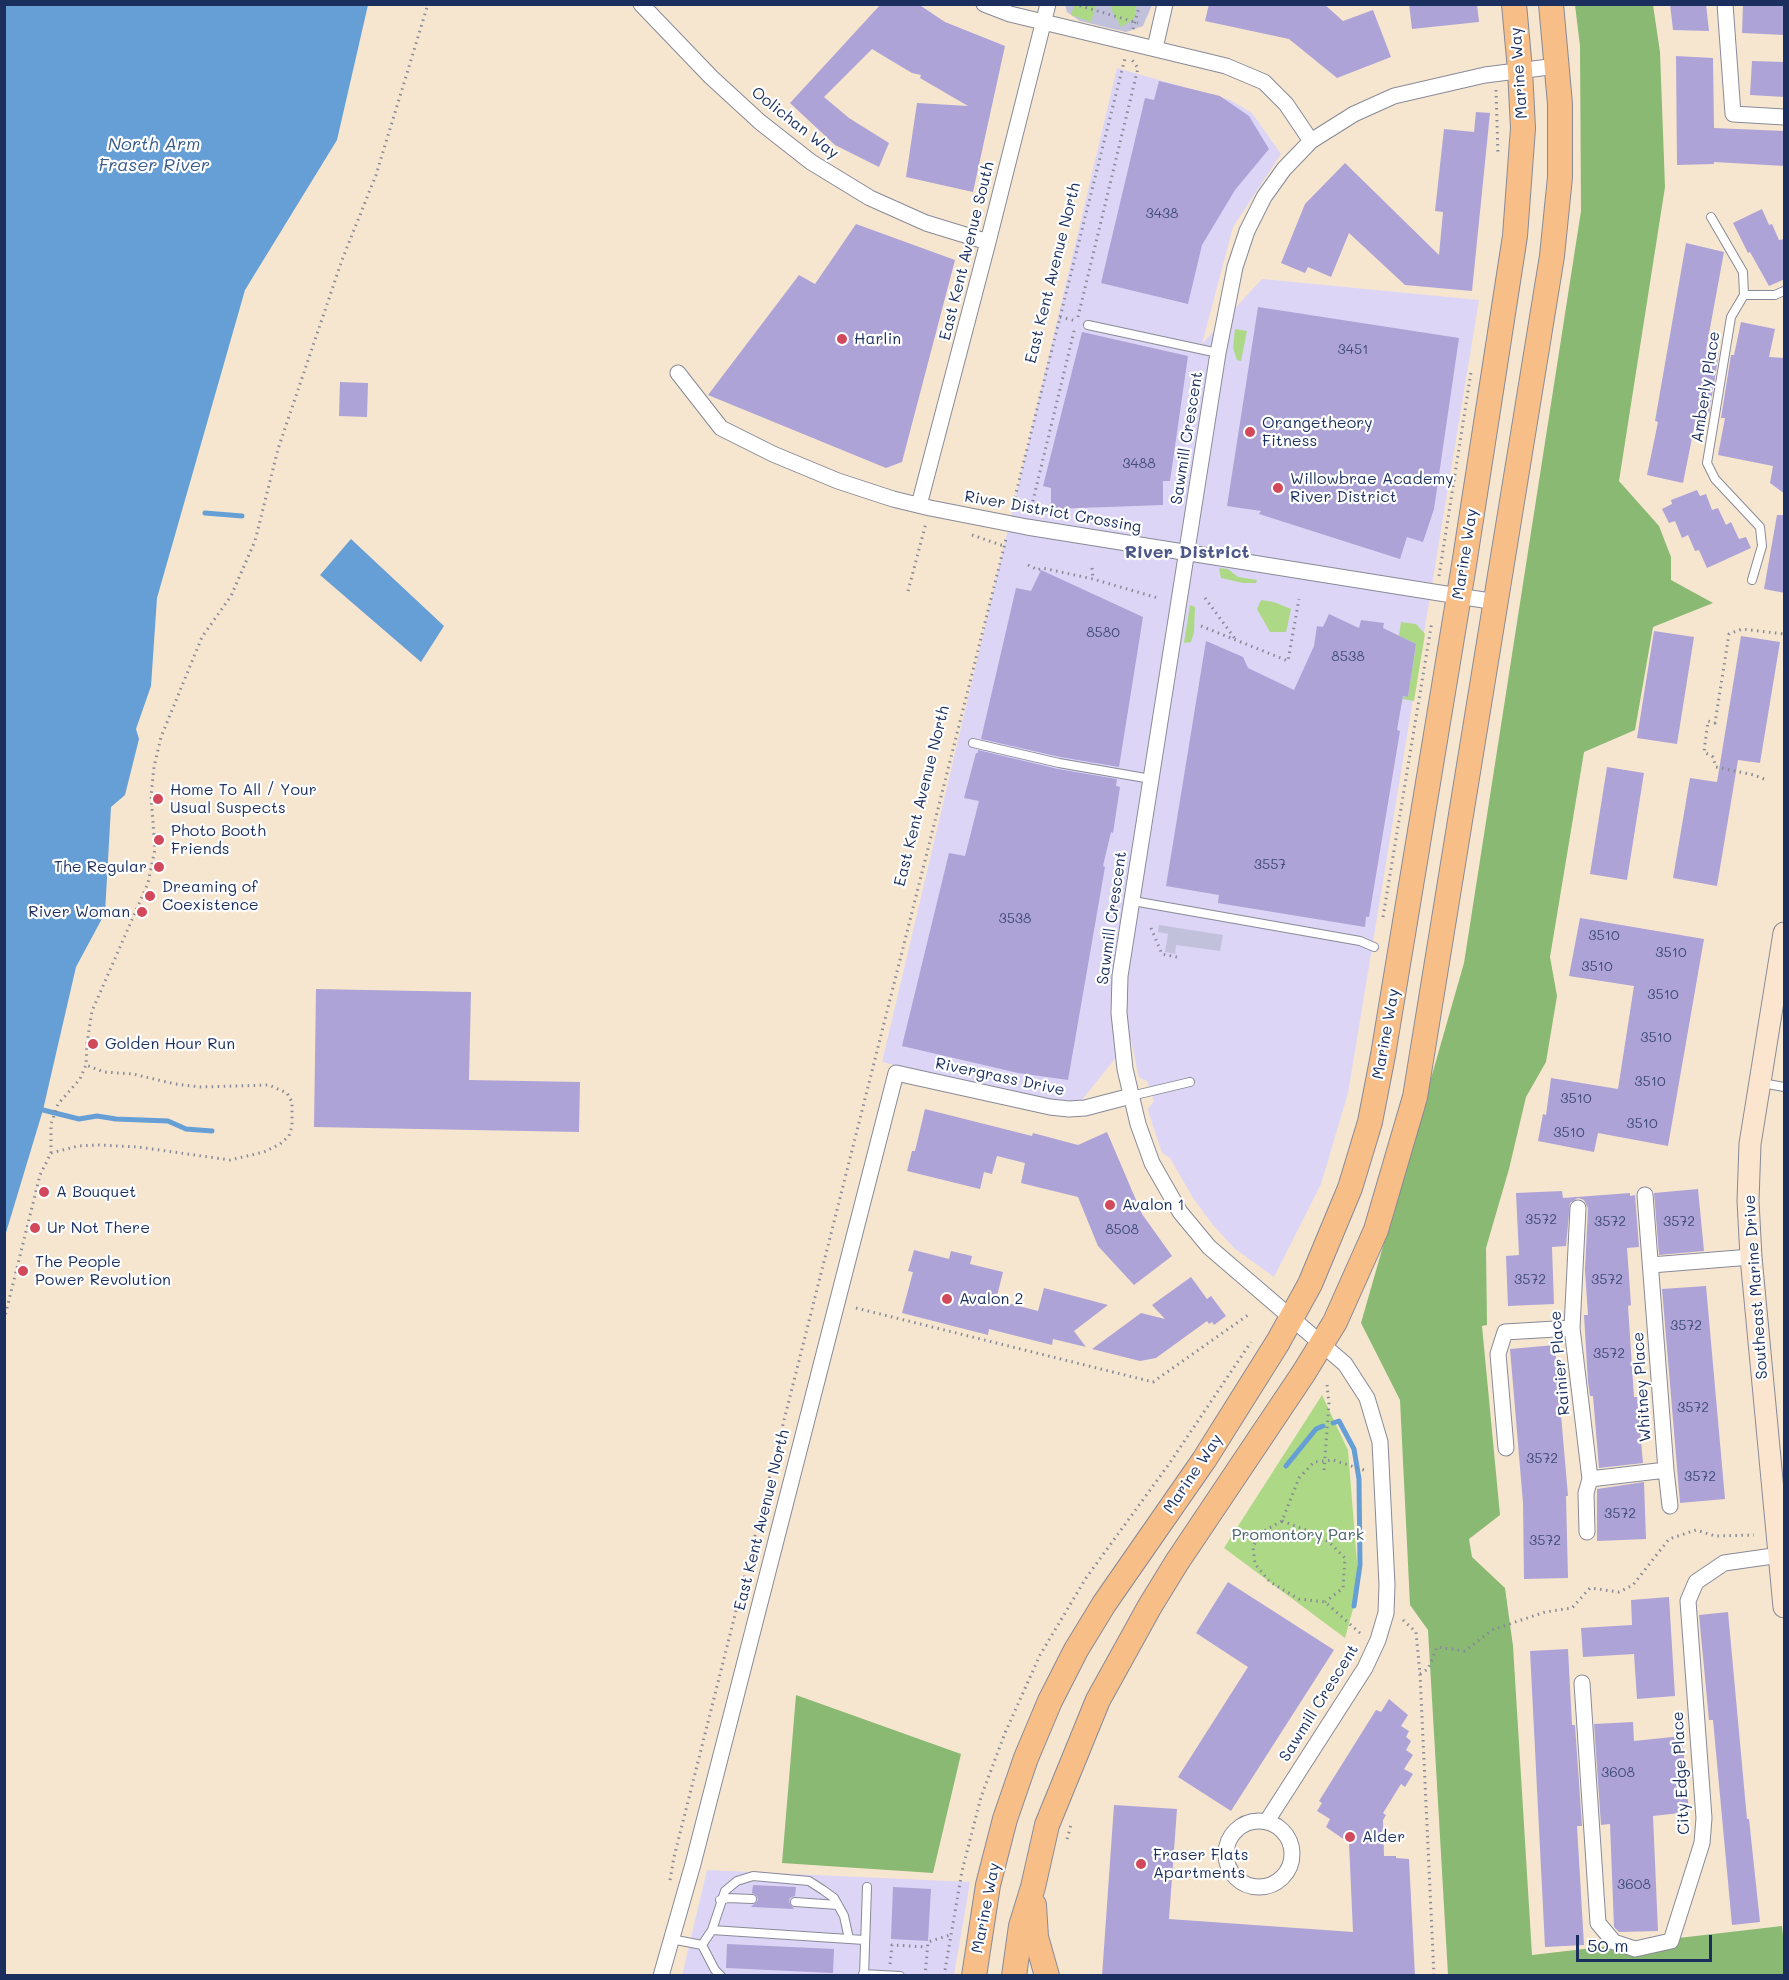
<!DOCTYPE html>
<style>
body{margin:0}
#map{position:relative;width:1789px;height:1980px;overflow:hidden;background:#f6e6d0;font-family:Mali,sans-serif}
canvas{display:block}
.frame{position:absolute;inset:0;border:6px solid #1b2f5e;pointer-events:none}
.scale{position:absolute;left:1576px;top:1935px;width:136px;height:27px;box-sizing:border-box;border:3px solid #1b2f5e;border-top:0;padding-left:8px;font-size:18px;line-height:21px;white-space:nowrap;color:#1b2f5e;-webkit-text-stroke:4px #fff;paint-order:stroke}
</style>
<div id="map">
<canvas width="1789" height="1980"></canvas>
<div class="frame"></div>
<div class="scale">50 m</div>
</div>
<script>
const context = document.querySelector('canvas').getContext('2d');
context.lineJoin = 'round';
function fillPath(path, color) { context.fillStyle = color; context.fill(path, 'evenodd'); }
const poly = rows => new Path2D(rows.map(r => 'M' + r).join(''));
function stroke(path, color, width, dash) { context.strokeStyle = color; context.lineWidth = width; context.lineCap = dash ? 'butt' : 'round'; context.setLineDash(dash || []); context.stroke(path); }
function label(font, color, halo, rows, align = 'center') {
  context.font = font + ' Mali,sans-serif'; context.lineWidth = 4.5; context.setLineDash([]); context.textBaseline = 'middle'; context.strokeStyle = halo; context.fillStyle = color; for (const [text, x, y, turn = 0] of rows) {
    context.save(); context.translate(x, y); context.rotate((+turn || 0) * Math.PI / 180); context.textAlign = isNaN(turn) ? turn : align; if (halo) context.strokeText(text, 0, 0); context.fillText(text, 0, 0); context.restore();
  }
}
fillPath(poly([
 [1117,68,1230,100,1252,113,1281,154,1233,227,1202,344,1262,279,1479,300,1348,1093,1321,1184,1274,1277,1234,1248,1213,1225,1193,1198,1170,1158,1162,1153,1149,1114,1148,1109,1154,1101,1147,1081,1140,1078,1138,1074,1131,1039,1081,1101,1028,1098,882,1062],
 [707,1870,970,1882,954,1975,682,1976]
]), '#dcd5f6');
fillPath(poly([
 [1065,5,1152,5,1143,26,1126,32,1080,21,1067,12],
 [1159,925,1223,935,1220,951,1176,945,1175,954,1165,952,1168,934,1158,932]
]), '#c2c1dc');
fillPath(poly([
 [1074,5,1096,5,1091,22,1071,15],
 [1112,5,1137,5,1134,19,1121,27,1111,9],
 [1235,329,1247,331,1241,361,1237,360,1233,348],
 [1219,568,1228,569,1238,577,1257,580,1256,583,1243,583,1221,578],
 [1261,600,1274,602,1291,609,1286,632,1270,632,1257,609],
 [1190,605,1195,607,1194,632,1191,642,1184,643],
 [1401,622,1416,624,1425,634,1414,701,1403,699,1403,696,1408,697,1416,644,1399,636],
 [1322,1395,1348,1450,1359,1587,1345,1638,1224,1548]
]), '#add986');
fillPath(poly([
 [1575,5,1653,5,1660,52,1665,187,1619,481,1659,526,1671,557,1671,580,1713,603,1653,627,1635,730,1584,752,1550,957,1557,996,1546,1062,1526,1097,1509,1169,1486,1248,1487,1325,1482,1326,1500,1515,1469,1539,1472,1557,1505,1588,1513,1646,1532,1955,1782,1926,1784,1946,1784,1975,1448,1975,1428,1630,1410,1605,1400,1400,1361,1323,1464,963,1581,211,1580,46],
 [796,1695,961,1754,933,1873,782,1863]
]), '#8ab973');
fillPath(poly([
 [5,4,368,5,337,140,245,290,157,598,151,686,136,729,139,739,125,795,111,807,105,913,76,967,43,1110,5,1236],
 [351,539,444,626,421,662,320,575]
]), '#669fd5');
stroke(poly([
 [205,513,242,516],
 [43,1110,79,1119,97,1116,116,1119,168,1121,186,1129,212,1131],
 [1333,1423,1339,1421,1354,1449,1359,1479,1360,1565,1354,1606],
 [1286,1466,1316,1429,1323,1426]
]), '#669fd5', 5);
fillPath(poly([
 [881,4,918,4,945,22,1005,46,973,192,906,177,917,103,968,106,920,78,921,75,912,73,872,49,824,97,849,118,889,143,879,167,835,145,790,103],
 [1209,4,1324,4,1343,21,1373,10,1391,57,1337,78,1289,39,1205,21],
 [1409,4,1477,4,1479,22,1412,29],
 [1670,4,1706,4,1709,31,1673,30],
 [1743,4,1785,4,1785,35,1742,33],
 [1676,56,1713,58,1714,128,1785,131,1785,166,1714,162,1714,164,1677,165],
 [1752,61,1785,62,1785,97,1750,95],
 [1159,81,1220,96,1249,116,1269,149,1235,190,1202,245,1188,304,1101,283,1145,98,1154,100],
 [1476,112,1490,113,1472,291,1405,285,1349,233,1331,277,1308,267,1305,273,1281,263,1305,204,1345,163,1439,255,1443,212,1435,211,1444,129,1474,132],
 [1762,209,1769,225,1772,224,1779,240,1785,239,1785,279,1769,286,1750,252,1748,253,1733,223],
 [856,224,955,260,902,462,886,468,708,395,799,275,815,284],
 [1686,243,1724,252,1706,350,1719,352,1709,415,1697,413,1683,483,1647,475,1658,422,1655,421],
 [1258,307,1459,338,1434,509,1423,542,1407,537,1400,559,1259,514,1261,511,1227,506],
 [1741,322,1775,329,1769,357,1785,358,1785,494,1770,483,1773,466,1718,455,1725,418,1721,418,1731,355,1734,355],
 [1082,332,1188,356,1170,481,1163,481,1163,505,1051,509,1051,488,1043,486],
 [340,382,368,383,367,417,339,416],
 [1697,490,1700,496,1706,494,1712,510,1718,508,1726,525,1731,522,1739,539,1746,537,1751,548,1707,568,1699,550,1695,551,1688,535,1682,538,1675,521,1669,523,1662,509,1672,504,1671,500],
 [1777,515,1785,515,1785,593,1764,589],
 [1041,570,1143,617,1119,767,1060,757,981,739,1016,588,1031,591],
 [1329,614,1359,628,1361,620,1384,623,1383,628,1416,644,1408,697,1403,696,1397,730,1400,731,1369,917,1366,917,1365,927,1218,903,1219,895,1166,886,1206,641,1243,657,1248,668,1294,690,1314,646,1317,626,1323,627],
 [1654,631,1694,637,1677,744,1637,738],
 [1741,636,1780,642,1760,763,1738,760,1717,886,1673,878,1690,778,1717,782],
 [978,750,1058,769,1117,779,1116,786,1120,787,1113,833,1111,832,1103,866,1105,867,1068,1080,1018,1073,902,1046,949,853,965,856,979,801,964,798,976,753,978,753],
 [1607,767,1644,773,1627,880,1590,874],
 [1580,918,1704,939,1668,1146,1598,1133,1594,1152,1538,1141,1543,1114,1546,1115,1551,1078,1618,1089,1634,986,1569,976],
 [316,989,471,992,469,1080,580,1082,579,1132,314,1127],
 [925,1109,1032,1136,1033,1133,1078,1145,1107,1132,1142,1214,1172,1256,1134,1285,1098,1246,1078,1197,1021,1183,1025,1163,997,1156,992,1174,984,1172,980,1189,907,1171,912,1151,915,1151],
 [1698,1189,1704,1251,1659,1255,1654,1193],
 [1562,1191,1563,1198,1630,1193,1630,1196,1635,1195,1639,1247,1627,1248,1631,1305,1628,1306,1634,1397,1637,1397,1643,1463,1599,1468,1593,1396,1590,1396,1588,1382,1584,1315,1588,1315,1585,1270,1588,1208,1584,1200,1578,1198,1570,1203,1566,1246,1552,1247,1554,1304,1508,1306,1506,1256,1519,1255,1516,1193],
 [914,1250,949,1259,951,1251,972,1256,970,1264,1003,1272,996,1300,1038,1311,1044,1288,1108,1305,1074,1331,1086,1347,1053,1339,1052,1345,989,1329,988,1335,902,1313,913,1272,908,1271],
 [1191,1277,1207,1299,1211,1296,1226,1316,1214,1325,1212,1322,1209,1324,1207,1321,1156,1358,1140,1361,1092,1349,1141,1313,1165,1319,1152,1305],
 [1706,1286,1725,1499,1680,1503,1662,1289],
 [1555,1345,1568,1496,1566,1496,1568,1578,1524,1579,1523,1503,1510,1349],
 [1644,1482,1646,1539,1597,1541,1597,1489],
 [1228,1582,1334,1650,1231,1811,1178,1777,1248,1667,1196,1633],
 [1669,1597,1675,1696,1637,1699,1634,1654,1583,1657,1581,1628,1632,1625,1631,1600],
 [1728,1612,1747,1819,1749,1819,1760,1922,1732,1925,1713,1720,1709,1720,1699,1615],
 [1568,1649,1572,1725,1575,1725,1582,1826,1577,1826,1584,1945,1545,1947,1530,1651],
 [1389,1699,1408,1715,1401,1726,1409,1731,1406,1737,1411,1741,1406,1750,1413,1755,1404,1769,1413,1774,1405,1787,1401,1784,1383,1813,1386,1815,1383,1820,1384,1856,1396,1856,1396,1858,1409,1859,1415,1976,1102,1976,1114,1805,1177,1809,1169,1919,1353,1932,1349,1843,1326,1827,1330,1819,1317,1811,1322,1803,1319,1801,1376,1710,1381,1712],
 [1633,1722,1634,1741,1682,1736,1689,1812,1653,1816,1658,1931,1619,1932,1614,1927,1610,1824,1601,1825,1594,1724],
 [753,1885,796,1887,795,1896,790,1898,789,1902,794,1909,751,1907,758,1900,757,1896,752,1893],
 [893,1887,931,1889,928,1941,891,1939],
 [727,1944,834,1949,833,1973,726,1968]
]), '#aea3d6');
const lane = poly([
 [1711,217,1743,272,1744,295],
 [1088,325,1218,353],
 [1752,580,1762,546,1760,527,1715,479,1707,463,1731,317,1744,295,1775,295,1784,291],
 [973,743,1059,763,1151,779],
 [1133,901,1360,941,1374,947],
 [1762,1083,1784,1087],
 [1131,1096,1190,1082],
 [720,1900,728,1898,752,1899],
 [795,1902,838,1905],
 [712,1930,864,1940],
 [671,1939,702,1945,715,1970,721,1976],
 [702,1945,712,1930,725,1891,737,1881,753,1876,809,1881,823,1890,834,1898,838,1905,844,1916,849,1939],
 [863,1974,900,1976],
 [864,1976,867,1887]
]);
const street = poly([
 [641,4,711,77,760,122,811,162,870,198,926,223,988,242],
 [984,4,1010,14,1226,66,1264,82,1286,104,1311,141],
 [1725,4,1733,114,1784,117],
 [1155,48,1165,4],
 [678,373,721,428,773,454,838,481,893,499,930,508,1027,527,1496,602],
 [919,505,988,242,1048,4],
 [1645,1195,1666,1470,1670,1506],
 [1578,1208,1572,1328,1590,1479,1586,1493,1587,1532],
 [1651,1265,1751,1257],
 [1506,1448,1498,1354,1505,1332,1572,1328],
 [1590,1479,1666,1470],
 [1582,1683,1598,1923,1614,1942,1635,1949,1671,1941,1702,1843,1704,1818,1688,1601,1696,1582,1724,1563,1780,1555],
 '1226 1854a33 33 0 1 1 66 0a33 33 0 1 1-66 0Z',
 [1267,1821,1365,1668,1378,1640,1386,1613,1387,1585,1380,1442,1367,1398,1345,1364,1209,1247,1180,1212,1152,1163,1138,1124,1125,1069,1119,1013,1120,976,1218,353,1235,267,1247,231,1264,197,1284,169,1311,141,1354,114,1394,96,1485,75,1557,66],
 [661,1976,693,1864,896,1073,1050,1107,1069,1109,1085,1108,1131,1096]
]);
const secondary = poly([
 [1784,933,1750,1144,1748,1201,1751,1257,1784,1607]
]);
const primary = poly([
 [1034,1905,1036,1937,1047,1976],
 [974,1976,988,1885,1005,1819,1026,1758,1050,1701,1076,1650,1104,1604,1204,1460,1278,1342,1310,1284,1350,1188,1370,1122,1383,1055,1464,565,1515,236,1523,128,1520,70,1514,4],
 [1014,1976,1021,1926,1033,1887,1047,1825,1098,1700,1150,1606,1177,1562,1303,1374,1335,1322,1376,1230,1415,1097,1552,256,1560,177,1560,104,1551,4]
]);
stroke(lane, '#888a97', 10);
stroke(street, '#888a97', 17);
stroke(secondary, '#888a97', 23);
stroke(primary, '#888a97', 26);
stroke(poly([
 [1074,4,1138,23],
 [1133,29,1140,4],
 [1496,90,1498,155],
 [1060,317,1076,321],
 [1078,317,1138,68,1132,60],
 [1012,509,1125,58],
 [1030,513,1075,327],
 [972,535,1004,546],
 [1028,565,1038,570,1042,568,1093,579,1158,598],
 [1092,568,1093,579],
 [1439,576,1471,372],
 [908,591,926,523],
 [1205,598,1236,640],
 [1201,626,1288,661,1299,599],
 [1764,779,1754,775,1716,767,1713,757,1704,752,1708,721,1715,723,1729,634,1742,629,1784,634],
 [1383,917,1432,621],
 [1151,928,1162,954,1181,958],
 [51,1153,78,1146,99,1145,138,1147,230,1160,264,1152,280,1144,289,1136,292,1126,292,1102,287,1093,269,1085,201,1087,175,1084,133,1074,104,1072,86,1065],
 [856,1308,1153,1382,1248,1315],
 [4,1320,40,1175,51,1153,51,1124,58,1104,80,1079,86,1065,87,1043,92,1011,148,883,155,849,151,796,154,767,161,737,202,637,231,596,255,541,278,449,342,260,376,175,428,4],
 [1324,1470,1329,1404,1327,1385],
 [1282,1521,1306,1530,1329,1542,1345,1558,1343,1588,1325,1602],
 [1403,1620,1416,1632,1420,1674,1434,1976],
 [1360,1633,1325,1602,1299,1599,1270,1582,1255,1564,1253,1547,1260,1533,1282,1521,1299,1478,1314,1462,1333,1460,1364,1470],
 [1420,1674,1428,1669,1437,1647,1465,1651,1492,1630,1545,1612,1572,1608,1590,1588,1619,1592,1633,1585,1669,1539,1696,1530,1715,1536,1754,1535],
 [1067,1839,1071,1825],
 [670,1880,674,1857,1006,539],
 [890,1964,892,1945,927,1947],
 [925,1976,928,1942,950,1935],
 [944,1976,962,1871,981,1797,1005,1733,1040,1655,1086,1578,1169,1464,1251,1342]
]), '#888a97', 3, [1.5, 4.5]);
stroke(lane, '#fff', 8);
stroke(street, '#fff', 15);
stroke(secondary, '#fce5cf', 21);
stroke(primary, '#f7be87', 24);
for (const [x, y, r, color] of [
 [842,339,6,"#d1495b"],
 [1250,432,6,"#d1495b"],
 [1278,488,6,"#d1495b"],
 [158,799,6,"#d1495b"],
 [159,840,6,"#d1495b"],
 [159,867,6,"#d1495b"],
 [150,896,6,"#d1495b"],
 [142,912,6,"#d1495b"],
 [93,1044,6,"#d1495b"],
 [44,1192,6,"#d1495b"],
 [1110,1205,6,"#d1495b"],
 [35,1228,6,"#d1495b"],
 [23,1271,6,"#d1495b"],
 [947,1299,6,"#d1495b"],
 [1350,1837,6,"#d1495b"],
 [1141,1864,6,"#d1495b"]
]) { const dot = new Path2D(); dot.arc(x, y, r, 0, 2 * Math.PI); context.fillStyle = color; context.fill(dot); stroke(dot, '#fff', 2); }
label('14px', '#404c7c', null, [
 ["3438",1162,214],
 ["3451",1353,350],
 ["3488",1139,464],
 ["8580",1103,633],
 ["8538",1348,657],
 ["3557",1270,865],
 ["3538",1015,919],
 ["3510",1604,936],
 ["3510",1671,953],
 ["3510",1597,967],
 ["3510",1663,995],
 ["3510",1656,1038],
 ["3510",1650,1082],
 ["3510",1576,1099],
 ["3510",1642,1124],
 ["3510",1569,1133],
 ["3572",1541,1220],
 ["3572",1610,1222],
 ["3572",1679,1222],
 ["8508",1122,1230],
 ["3572",1530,1280],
 ["3572",1607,1280],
 ["3572",1686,1326],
 ["3572",1609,1354],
 ["3572",1693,1408],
 ["3572",1542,1459],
 ["3572",1700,1477],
 ["3572",1620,1514],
 ["3572",1545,1541],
 ["3608",1618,1773],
 ["3608",1634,1885]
]);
label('16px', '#1b2f5e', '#fff', [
 ["Marine Way",1519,73,-94],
 ["Oolichan Way",795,123,38],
 ["East Kent Avenue South",967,251,-76],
 ["East Kent Avenue North",1053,273,-76],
 ["Amberly Place",1706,387,-81],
 ["Sawmill Crescent",1187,438,-81],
 ["River District Crossing",1053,512,10],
 ["Marine Way",1465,554,-81],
 ["East Kent Avenue North",922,796,-76],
 ["Sawmill Crescent",1112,918,-82],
 ["Marine Way",1386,1034,-80],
 ["Rivergrass Drive",1000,1077,12],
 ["Southeast Marine Drive",1756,1287,-94],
 ["Rainier Place",1560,1363,-95],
 ["Whitney Place",1642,1387,-94],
 ["Marine Way",1193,1474,-56],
 ["East Kent Avenue North",762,1520,-76],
 ["Sawmill Crescent",1319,1703,-58],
 ["City Edge Place",1681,1773,-93],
 ["Marine Way",986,1908,-79]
]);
label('16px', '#1b2f5e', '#fff', [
 ["Harlin",854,339],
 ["Orangetheory",1262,423],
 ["Fitness",1262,441],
 ["Willowbrae Academy",1290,479],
 ["River District",1290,497],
 ["Home To All / Your",170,790],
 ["Usual Suspects",170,808],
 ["Photo Booth",171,831],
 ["Friends",171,849],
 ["The Regular",147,867,"right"],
 ["Dreaming of",162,887],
 ["Coexistence",162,905],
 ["River Woman",130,912,"right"],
 ["Golden Hour Run",105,1044],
 ["A Bouquet",56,1192],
 ["Avalon 1",1122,1205],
 ["Ur Not There",47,1228],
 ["The People",35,1262],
 ["Power Revolution",35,1280],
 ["Avalon 2",959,1299],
 ["Alder",1362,1837],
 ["Fraser Flats",1153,1855],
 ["Apartments",1153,1873]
], 'left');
label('16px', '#47626a', '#fff', [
 ["Promontory Park",1298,1535]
]);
label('italic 18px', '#395c8e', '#fff', [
 ["North Arm",154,144],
 ["Fraser River",154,165]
]);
label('bold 18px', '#4e5888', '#fff', [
 ["River District",1187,552]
]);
</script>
